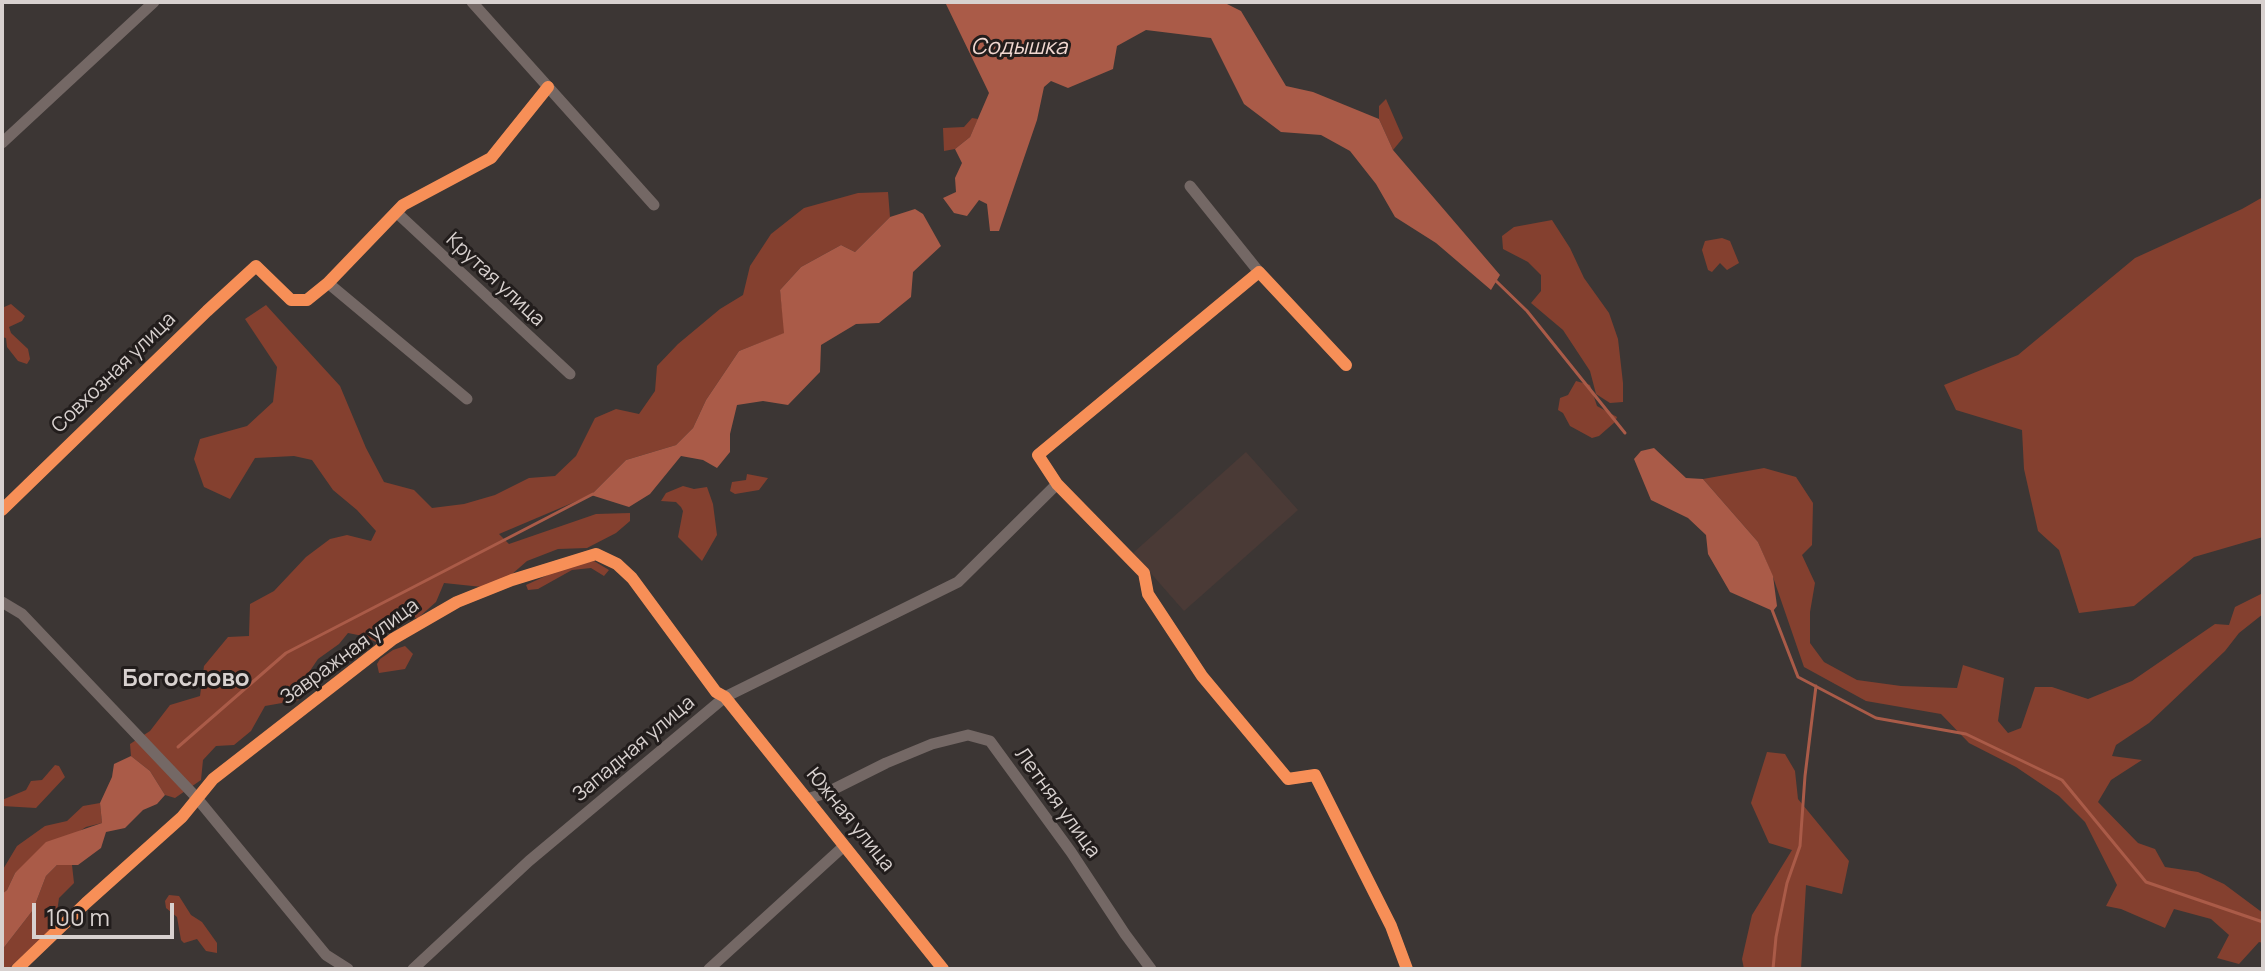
<!DOCTYPE html>
<meta charset="utf-8">
<style>
body{margin:0}
#map{position:relative;width:2265px;height:971px;overflow:hidden;background:#3c3634;font-family:Manrope,sans-serif}
canvas{display:block}
.frame{position:absolute;inset:0;border:4px solid #d8d1cf;pointer-events:none}
.scale{position:absolute;left:32px;top:903px;width:142px;height:36px;box-sizing:border-box;border:4px solid #d8d1cf;border-top:0;padding-left:10px;font-size:24px;line-height:28px;white-space:nowrap;color:#d8d1cf;-webkit-text-stroke:6px #221d1c;paint-order:stroke}
</style>
<div id="map">
<canvas width="2265" height="971"></canvas>
<div class="frame"></div>
<div class="scale">100 m</div>
</div>
<script>
const context = document.querySelector('canvas').getContext('2d');
context.lineJoin = 'round';
function fillPath(path, color) { context.fillStyle = color; context.fill(path, 'evenodd'); }
const poly = rows => new Path2D(rows.map(r => 'M' + r).join(''));
function stroke(path, color, width, dash) { context.strokeStyle = color; context.lineWidth = width; context.lineCap = dash ? 'butt' : 'round'; context.setLineDash(dash || []); context.stroke(path); }
function label(font, color, halo, rows, align = 'center') {
  context.font = font + ' Manrope,sans-serif'; context.lineWidth = 6; context.setLineDash([]); context.textBaseline = 'middle'; context.strokeStyle = halo; context.fillStyle = color; for (const [text, x, y, turn = 0] of rows) {
    context.save(); context.translate(x, y); context.rotate((+turn || 0) * Math.PI / 180); context.textAlign = isNaN(turn) ? turn : align; if (halo) context.strokeText(text, 0, 0); context.fillText(text, 0, 0); context.restore();
  }
}
fillPath(poly([
 [1246,452,1298,510,1184,611,1133,553]
]), '#4a3a36');
fillPath(poly([
 [1386,99,1403,138,1393,150,1379,119,1379,106],
 [972,118,978,119,970,137,955,149,944,151,943,128,964,127],
 [888,192,890,217,855,252,841,245,801,267,780,290,785,333,739,351,706,400,693,428,676,445,626,460,591,495,499,534,509,544,596,514,630,513,630,521,616,533,587,548,558,549,527,561,511,575,482,587,444,583,436,602,418,618,401,616,378,643,363,636,348,633,339,644,318,659,301,684,299,700,265,706,251,731,234,745,216,746,203,760,201,780,175,798,165,795,150,771,131,756,130,744,150,731,170,705,200,696,204,666,228,637,249,636,250,604,274,591,306,557,330,539,347,535,371,541,376,531,357,510,333,490,312,460,294,456,255,458,230,499,204,487,194,459,200,439,247,426,273,402,277,367,245,319,266,305,340,386,366,448,384,482,414,490,432,508,464,504,495,495,529,478,555,476,576,456,595,418,616,409,639,414,655,391,657,366,678,344,720,309,743,295,750,266,771,234,804,208,858,193],
 [2263,197,2263,537,2194,557,2134,606,2079,613,2059,550,2038,531,2024,469,2022,430,1956,410,1944,385,2018,355,2135,258,2242,209],
 [1552,220,1570,248,1584,278,1609,313,1618,339,1623,383,1623,402,1610,403,1596,394,1590,371,1563,330,1531,303,1541,291,1541,275,1528,262,1503,249,1502,236,1514,227],
 [1722,238,1730,241,1739,263,1727,270,1720,263,1712,272,1708,270,1702,250,1705,241],
 [11,304,25,316,22,321,9,327,11,333,28,349,30,359,27,364,18,361,7,347,6,338,2,337,2,308],
 [1576,381,1590,385,1597,406,1617,417,1615,422,1599,436,1592,438,1570,426,1563,413,1558,410,1560,398,1568,395],
 [1764,468,1796,477,1813,503,1812,545,1802,555,1815,583,1810,612,1810,643,1824,662,1857,680,1901,686,1957,688,1963,665,2004,678,1998,721,2008,733,2021,728,2035,687,2052,687,2088,699,2132,681,2215,624,2229,625,2235,607,2263,593,2263,614,2239,633,2225,651,2149,723,2116,745,2112,756,2142,760,2111,780,2098,802,2138,843,2155,849,2165,867,2198,872,2224,884,2263,913,2263,943,2259,942,2239,964,2217,958,2229,935,2211,919,2174,909,2165,928,2121,909,2106,906,2117,885,2085,822,2059,796,2016,767,1969,743,1941,714,1866,701,1804,667,1773,577,1758,542,1703,479],
 [747,474,768,478,759,490,735,494,730,491,732,482,746,480],
 [683,486,694,489,707,487,713,504,717,535,702,561,678,537,683,511,681,507,676,502,661,501,666,493],
 [594,561,609,570,604,576,591,568,572,570,538,589,528,590,526,585,565,567],
 [405,646,413,654,405,669,379,673,377,664,380,659,393,650],
 [1767,752,1785,754,1795,771,1798,799,1849,861,1842,894,1806,885,1801,969,1744,969,1742,959,1752,915,1792,850,1769,843,1751,803],
 [55,765,59,766,65,777,36,808,2,806,2,800,26,790,31,781,42,780],
 [100,803,102,823,86,827,15,873,7,890,2,894,2,871,17,846,45,826,67,821,83,806],
 [58,864,72,865,74,883,59,898,55,926,8,969,2,969,2,950,33,910,46,876],
 [169,895,179,896,191,915,202,922,217,943,217,953,206,951,197,939,184,943,181,940,177,917,166,908,165,901]
]), '#84402f');
fillPath(poly([
 [945,2,1223,2,1241,11,1286,86,1313,92,1379,119,1393,150,1500,275,1491,290,1436,243,1395,217,1376,184,1350,151,1321,135,1281,132,1244,104,1211,38,1146,30,1117,46,1113,69,1068,88,1051,81,1044,87,1037,120,999,231,990,231,987,204,979,200,967,216,954,213,943,198,956,192,955,178,962,163,955,149,970,137,989,93],
 [915,209,923,214,941,246,913,272,911,297,879,323,856,324,821,345,820,372,788,405,763,401,737,405,730,434,730,452,717,468,703,460,681,456,650,494,629,507,591,495,626,460,676,445,693,428,706,400,739,351,784,333,780,290,801,267,841,245,855,252,890,217],
 [1654,448,1686,478,1703,479,1758,542,1773,576,1777,606,1773,611,1730,592,1708,554,1706,535,1688,518,1651,500,1634,459,1641,451],
 [131,756,150,771,165,795,157,804,143,810,125,828,106,832,101,848,78,865,57,865,46,876,33,910,2,950,2,894,7,890,15,873,46,842,102,823,100,803,112,777,114,764]
]), '#aa5b48');
stroke(poly([
 [1496,281,1527,311,1625,433],
 [1771,607,1798,677,1876,718,1966,734,2062,780,2146,882,2263,922],
 [178,747,286,653,593,494],
 [1773,969,1776,937,1787,883,1800,846,1805,776,1816,686]
]), '#aa5b48', 3);
stroke(poly([
 [472,2,654,205],
 [2,143,154,2],
 [1190,186,1259,272],
 [396,212,570,374],
 [328,283,467,399],
 [1346,365,1259,272,1038,455,1057,484,1144,573,1148,594,1202,676,1288,779,1315,775,1391,926,1407,969],
 [2,510,207,311,256,266,291,300,307,300,328,283,403,205,491,158,548,87],
 [2,602,22,614,196,797,326,955,348,969],
 [807,799,826,793,886,763,932,744,968,735,990,741,1071,852,1125,934,1151,969],
 [17,969,86,903,182,817,213,779,393,639,457,602,512,580,596,554,617,564,632,578,716,692,725,697,943,969],
 [413,969,529,861,725,697,958,582,1057,484],
 [709,969,844,846]
]), '#746865', 11);
stroke(poly([
 [1346,365,1259,272,1038,455,1057,484,1144,573,1148,594,1202,676,1288,779,1315,775,1391,926,1407,969],
 [2,510,207,311,256,266,291,300,307,300,328,283,403,205,491,158,548,87],
 [17,969,86,903,182,817,213,779,393,639,457,602,512,580,596,554,617,564,632,578,716,692,725,697,943,969]
]), '#f78f57', 12);
label('20px', '#d8d1cf', '#221d1c', [
 ["Крутая улица",495,280,43],
 ["Совхозная улица",114,373,-44],
 ["Завражная улица",350,652,-36],
 ["Западная улица",634,749,-40],
 ["Летняя улица",1057,803,54],
 ["Южная улица",850,820,51]
]);
label('italic 22px', '#f1d8d1', '#221d1c', [
 ["Содышка",1019,48]
]);
label('bold 24px', '#d8d1cf', '#221d1c', [
 ["Богослово",186,679]
]);
</script>
